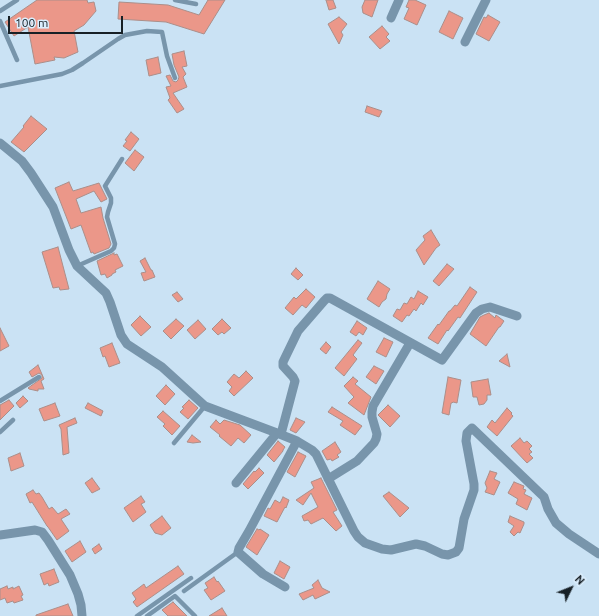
<!DOCTYPE html>
<style>
body{margin:0}
#map{position:relative;width:599px;height:616px;overflow:hidden;background:#cae2f4;font-family:Ubuntu,sans-serif}
canvas{display:block}
.north{position:absolute;left:551px;top:568px;width:40px;height:40px;-webkit-text-stroke:3px #dbeefd;paint-order:stroke;rotate:47deg;font-size:11px;font-weight:700;line-height:16px;text-align:center;color:#172026}
.north::after{content:'';display:block;margin:auto;width:14px;height:18px;background:#172026;clip-path:polygon(50% 0,100% 100%,50% 72%,0 100%)}
.scale{position:absolute;left:8px;top:16px;width:115px;height:18px;box-sizing:border-box;border:2px solid #172026;border-top:0;padding-left:5px;font-size:12px;line-height:14px;white-space:nowrap;color:#172026;-webkit-text-stroke:3px #dbeefd;paint-order:stroke}
</style>
<div id="map">
<canvas width="599" height="616"></canvas>
<div class="north">N</div>
<div class="scale">100 m</div>
</div>
<script>
const context = document.querySelector('canvas').getContext('2d');
context.lineJoin = 'round';
function fillPath(path, color) { context.fillStyle = color; context.fill(path, 'evenodd'); }
const poly = rows => new Path2D(rows.map(r => 'M' + r).join(''));
function stroke(path, color, width, dash) { context.strokeStyle = color; context.lineWidth = width; context.lineCap = dash ? 'butt' : 'round'; context.setLineDash(dash || []); context.stroke(path); }
const building = poly([
 [37,0,87,0,88,3,94,2,96,11,84,25,74,31,78,52,64,58,54,57,55,60,35,64,28,27,14,36,5,22,37,0],
 [208,0,225,0,204,34,166,22,118,19,119,2,168,5,199,15,208,0],
 [326,0,333,0,336,8,329,10,326,0],
 [365,0,378,0,372,17,363,13,362,7,365,0],
 [409,0,415,0,426,5,417,25,404,19,409,8,406,7,409,0],
 [449,11,463,18,453,39,439,32,449,11],
 [488,15,500,22,489,41,476,34,484,17,486,18,488,15],
 [339,17,347,24,341,32,343,35,339,44,328,24,339,17],
 [382,26,389,34,386,37,390,41,380,49,369,37,382,26],
 [184,51,187,66,182,67,186,74,183,77,187,87,173,93,184,109,177,113,168,100,170,98,166,87,171,86,166,76,170,75,173,81,176,82,178,80,179,77,174,65,172,54,184,51],
 [158,57,161,73,149,76,146,60,158,57],
 [367,106,382,111,379,117,365,112,367,106],
 [31,116,47,129,24,152,11,142,24,127,23,126,31,116],
 [131,132,139,139,130,151,123,146,127,141,125,140,131,132],
 [135,150,144,157,134,171,125,163,135,150],
 [69,182,73,191,99,183,107,199,101,202,94,191,76,199,81,213,101,207,103,218,111,244,109,248,94,254,93,252,91,253,81,225,71,229,55,188,69,182],
 [431,230,440,245,436,248,424,265,416,250,425,240,423,236,431,230],
 [58,247,69,289,60,290,59,287,53,288,42,252,58,247],
 [114,253,114,255,117,254,123,266,115,270,116,272,112,274,112,275,107,278,105,274,101,275,97,261,114,253],
 [145,258,151,270,152,270,155,277,144,281,141,273,146,272,140,261,145,258],
 [447,264,454,269,439,286,433,281,447,264],
 [296,268,303,275,298,280,291,274,296,268],
 [378,281,390,289,387,294,386,299,382,302,379,307,367,299,378,281],
 [470,287,477,292,460,318,458,317,448,331,447,330,438,344,428,338,438,324,439,325,449,311,450,311,455,305,457,306,470,287],
 [306,289,315,297,306,308,302,305,293,315,285,308,294,297,296,299,306,289],
 [418,291,428,297,423,305,421,303,416,311,414,309,409,316,407,315,402,322,393,316,397,309,400,310,404,303,407,304,411,297,414,299,418,291],
 [177,292,183,299,178,302,172,295,177,292],
 [489,313,495,318,496,315,504,321,500,327,499,327,486,346,470,334,480,317,484,315,489,313],
 [140,316,151,327,141,336,131,325,140,316],
 [176,319,184,326,171,339,163,331,176,319],
 [222,319,231,328,224,334,222,332,218,335,212,329,222,319],
 [198,320,206,329,195,339,187,330,198,320],
 [357,321,367,328,363,335,359,332,356,336,350,332,357,321],
 [0,328,9,346,0,351,0,328],
 [384,338,393,342,386,357,376,352,384,338],
 [358,340,362,343,353,355,357,359,344,376,335,368,358,340],
 [326,342,331,347,326,354,320,349,326,342],
 [112,343,120,363,109,367,105,356,103,357,100,348,112,343],
 [507,354,510,367,499,361,507,354],
 [38,365,44,379,41,381,44,389,38,389,38,391,29,389,28,388,42,378,42,375,39,373,32,377,29,372,38,365],
 [374,366,384,371,376,384,366,377,374,366],
 [246,371,253,378,234,396,229,391,232,387,227,382,234,374,239,378,246,371],
 [353,377,358,381,355,384,371,397,364,415,348,403,354,397,344,386,353,377],
 [448,377,461,380,457,403,453,402,452,403,451,403,449,415,442,413,448,377],
 [488,379,491,395,487,395,487,400,484,404,479,405,477,397,473,397,471,382,488,379],
 [166,385,175,394,165,405,156,396,166,385],
 [23,396,28,401,20,408,16,403,23,396],
 [9,400,14,406,0,420,0,405,9,400],
 [189,400,198,408,188,419,180,412,184,408,182,407,189,400],
 [55,403,60,416,44,421,39,409,55,403],
 [88,403,103,411,101,416,85,408,88,403],
 [388,405,400,416,390,427,378,415,388,405],
 [332,407,362,426,355,435,340,425,343,421,328,412,332,407],
 [507,408,512,413,511,414,513,416,497,436,487,427,492,420,495,423,507,408],
 [163,411,180,426,172,435,163,426,165,424,157,417,163,411],
 [75,418,77,423,67,427,69,453,63,455,61,429,59,425,75,418],
 [296,418,305,422,296,433,290,430,296,418],
 [216,420,220,424,224,420,240,425,251,435,244,443,238,438,231,446,219,436,220,435,210,427,216,420],
 [192,435,201,442,193,443,187,442,192,435],
 [520,438,524,443,527,441,532,446,529,449,532,452,529,454,533,458,527,463,511,446,520,438],
 [278,441,285,447,283,450,283,451,274,462,267,455,278,441],
 [335,442,341,452,337,455,339,457,332,461,331,459,327,460,322,451,335,442],
 [298,452,306,456,295,477,287,472,298,452],
 [20,453,24,466,11,471,8,458,20,453],
 [259,468,264,473,248,489,243,484,254,471,255,472,259,468],
 [490,471,497,473,494,479,500,482,494,495,485,492,487,488,485,483,490,471],
 [92,478,100,489,92,493,85,483,92,478],
 [321,478,337,510,333,512,342,526,336,531,323,518,311,524,308,520,304,521,302,516,318,507,311,493,303,505,296,500,314,488,311,482,321,478],
 [514,482,524,486,523,489,526,490,524,494,532,498,527,510,516,504,518,499,508,493,514,482],
 [33,490,36,494,39,493,42,497,49,509,52,507,58,514,66,509,70,514,61,519,69,531,57,540,48,527,47,526,32,502,30,503,26,494,33,490],
 [389,492,409,508,400,517,383,496,389,492],
 [141,496,145,502,141,504,146,512,133,522,124,508,141,496],
 [283,497,289,500,286,508,285,507,277,522,264,516,268,508,270,509,275,500,280,503,283,497],
 [162,516,171,528,162,535,155,533,150,525,162,516],
 [510,516,524,522,524,524,520,533,518,532,514,536,510,532,514,526,508,522,510,516],
 [257,529,259,530,260,529,269,535,257,555,246,547,257,529],
 [80,541,86,552,72,562,65,551,80,541],
 [99,544,102,549,95,554,92,549,99,544],
 [280,561,290,567,284,579,274,573,280,561],
 [178,566,184,574,137,607,133,602,136,599,132,593,144,584,146,588,178,566],
 [54,569,59,582,49,586,48,583,44,585,40,574,54,569],
 [214,577,217,582,218,581,225,591,211,600,204,590,208,588,205,583,214,577],
 [318,580,322,588,330,592,315,599,313,595,303,600,299,594,314,588,312,585,318,580],
 [7,586,8,589,13,587,13,589,19,586,23,595,21,596,23,600,14,603,13,601,7,603,5,598,0,600,0,589,7,586],
 [173,602,187,616,168,616,162,610,173,602],
 [68,604,73,616,36,616,36,615,68,604],
 [222,608,227,616,209,616,222,608]
]);
fillPath(building, '#eb9789');
stroke(building, '#ab8e89', 1);
stroke(poly([
 [175,0,196,4],
 [0,11,17,0],
 [0,21,17,60],
 [0,86,62,74,72,70,83,63,118,39,125,35,147,31,162,32,167,56,175,78],
 [77,266,111,251,114,248,115,244,107,217,108,212,111,203,111,198,105,186,122,159],
 [0,401,39,377],
 [0,432,13,420],
 [174,443,205,406],
 [184,591,238,552],
 [137,616,191,578],
 [147,616,175,596,195,616]
]), '#7895ab', 4.5);
stroke(poly([
 [391,18,399,0],
 [465,42,486,0],
 [0,143,22,161,31,173,53,207,69,250,77,266,106,293,110,302,121,335,127,344,162,367,205,406,277,433,297,441,312,450,316,454,354,531,358,537,365,543,382,549,391,550,416,544,425,546,442,554,448,555,456,552,459,548,464,519,474,490,474,484,466,441,467,433,472,428,544,497,548,509,556,523,569,534,599,554],
 [281,434,295,381,293,377,283,366,283,362,298,331,324,301,327,298,330,298,442,360,476,313,482,309,490,307,517,316],
 [328,479,357,461,374,443,376,439,377,434,372,417,372,412,373,406,410,343],
 [236,483,277,433],
 [0,535,35,530,42,532,48,540,70,575,78,594,81,605,82,616],
 [285,587,263,574,238,552,239,548,249,531,297,441]
]), '#7895ab', 9);
</script>
